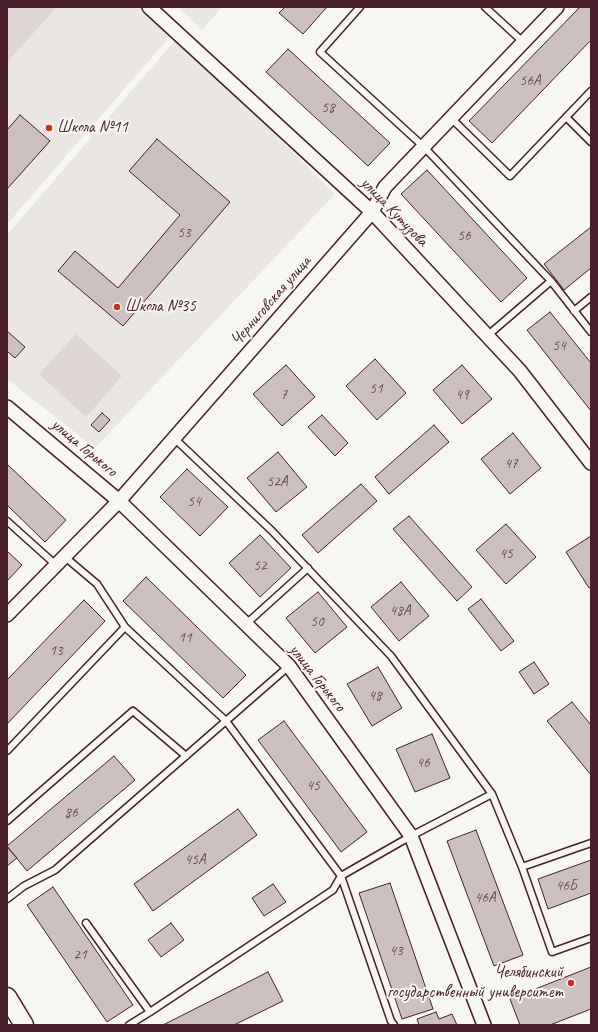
<!DOCTYPE html>
<meta charset="utf-8">
<style>
body{margin:0}
#map{position:relative;width:598px;height:1032px;overflow:hidden;background:#f6f6f2;font-family:Caveat,sans-serif}
canvas{display:block}
.frame{position:absolute;inset:0;border:8px solid #4a1f2b;pointer-events:none}
</style>
<div id="map">
<canvas width="598" height="1032"></canvas>
<div class="frame"></div>
</div>
<script>
const context = document.querySelector('canvas').getContext('2d');
context.lineJoin = 'round';
function fillPath(path, color) { context.fillStyle = color; context.fill(path, 'evenodd'); }
const poly = rows => new Path2D(rows.map(r => 'M' + r).join(''));
function stroke(path, color, width, dash) { context.strokeStyle = color; context.lineWidth = width; context.lineCap = dash ? 'butt' : 'round'; context.setLineDash(dash || []); context.stroke(path); }
function label(font, color, halo, rows, align = 'center') {
  context.font = font + ' Caveat,sans-serif'; context.lineWidth = 4; context.setLineDash([]); context.textBaseline = 'middle'; context.strokeStyle = halo; context.fillStyle = color; for (const [text, x, y, turn = 0] of rows) {
    context.save(); context.translate(x, y); context.rotate((+turn || 0) * Math.PI / 180); context.textAlign = isNaN(turn) ? turn : align; if (halo) context.strokeText(text, 0, 0); context.fillText(text, 0, 0); context.restore();
  }
}
fillPath(poly([
 [7,7,145,7,173,33,7,224],
 [178,7,222,7,202,30],
 [177,38,335,194,95,448,7,379,7,235]
]), '#e9e6e3');
fillPath(poly([
 [7,7,57,7,7,62],
 [76,334,122,376,86,417,39,374]
]), '#ddd6d5');
const building = poly([
 [285,7,327,7,303,34,279,13,285,7],
 [580,7,591,7,591,40,492,143,469,121,580,7],
 [288,49,390,143,368,166,266,72,288,49],
 [20,115,50,141,7,189,7,130,20,115],
 [157,139,230,202,123,326,58,271,75,251,118,288,180,215,129,171,157,139],
 [427,170,527,278,501,302,401,194,427,170],
 [591,227,591,268,564,290,544,264,591,227],
 [550,312,591,363,591,411,527,330,550,312],
 [7,331,25,347,15,358,7,351,7,331],
 [375,359,406,393,377,420,346,386,375,359],
 [286,365,315,397,282,426,253,394,286,365],
 [462,365,492,399,462,424,433,390,462,365],
 [102,413,110,420,99,432,91,425,102,413],
 [322,415,348,443,335,456,308,427,322,415],
 [434,425,449,442,389,494,375,477,434,425],
 [513,433,541,468,510,494,481,459,513,433],
 [278,452,307,487,276,512,247,478,278,452],
 [7,464,66,520,45,542,7,505,7,464],
 [187,469,228,507,200,536,160,497,187,469],
 [361,484,377,501,318,553,302,535,361,484],
 [409,516,472,587,457,601,393,529,409,516],
 [506,524,536,557,506,584,476,550,506,524],
 [260,535,291,568,260,597,229,563,260,535],
 [591,536,591,587,589,588,566,552,591,536],
 [7,551,22,565,7,581,7,551],
 [146,577,246,675,223,698,123,601,146,577],
 [401,582,429,616,399,641,371,607,401,582],
 [318,592,347,627,315,653,286,618,318,592],
 [481,599,514,641,501,651,468,609,481,599],
 [84,600,105,621,7,724,7,680,84,600],
 [534,662,549,684,534,694,519,672,534,662],
 [378,667,402,708,372,726,347,684,378,667],
 [572,702,591,725,591,775,547,721,572,702],
 [284,721,367,832,341,852,258,740,284,721],
 [432,734,450,778,415,792,396,749,432,734],
 [114,756,135,780,27,871,7,846,114,756],
 [238,809,257,835,153,911,134,884,238,809],
 [476,830,523,955,494,966,447,841,476,830],
 [7,847,17,858,7,866,7,847],
 [591,860,591,893,548,909,538,879,591,860],
 [390,883,433,1009,402,1019,359,893,390,883],
 [273,884,286,902,264,916,252,898,273,884],
 [53,887,133,1005,107,1022,27,905,53,887],
 [171,923,184,940,161,957,148,940,171,923],
 [591,967,591,1009,550,1025,520,1025,510,999,591,967],
 [268,972,283,1001,234,1025,163,1025,268,972],
 [436,1012,439,1019,452,1014,457,1025,419,1025,417,1019,436,1012]
]);
fillPath(building, '#ccc1c0');
stroke(building, '#4a1f2b', 1);
const service = poly([
 [360,7,320,52,424,147,551,281,591,332],
 [485,7,523,42],
 [566,117,591,142],
 [451,118,510,176,591,91],
 [574,311,591,297],
 [487,336,551,281],
 [174,438,272,531,391,656,492,794,522,867,552,952,591,938],
 [7,521,56,565],
 [246,624,308,568],
 [125,627,226,721,341,876,391,1021,394,1025],
 [7,751,125,627,97,584,65,557],
 [7,821,133,711,186,756],
 [522,867,591,843],
 [7,899,24,886,55,870,289,666],
 [86,923,150,1012,129,1025],
 [150,1012,333,890,341,876,411,836,492,794]
]);
const minor = poly([
 [149,7,372,212,520,371,591,463],
 [7,407,119,501,289,666,411,836,484,1025],
 [7,615,119,501,372,212,385,187,557,7]
]);
const secondary = poly([
 [7,997,24,1025]
]);
stroke(service, '#4a1f2b', 9);
stroke(minor, '#4a1f2b', 16);
stroke(secondary, '#4a1f2b', 21);
stroke(service, '#f6f6f2', 6);
stroke(minor, '#f6f6f2', 13);
stroke(secondary, '#f6f6f2', 18);
for (const [x, y, r, color] of [
 [49,128,4,"#c8321e"],
 [117,307,4,"#c8321e"],
 [571,983,4,"#c8321e"]
]) { const dot = new Path2D(); dot.arc(x, y, r, 0, 2 * Math.PI); context.fillStyle = color; context.fill(dot); stroke(dot, '#f6f6f2', 1.5); }
label('15px', '#6a4850', null, [
 ["56А",530,81],
 ["58",328,108],
 ["53",184,233],
 ["56",464,236],
 ["54",559,346],
 ["51",376,389],
 ["7",284,395],
 ["49",462,395],
 ["47",511,464],
 ["52А",277,482],
 ["54",194,502],
 ["45",506,554],
 ["52",260,566],
 ["48А",400,611],
 ["50",317,622],
 ["11",185,638],
 ["13",56,651],
 ["48",375,696],
 ["46",423,763],
 ["45",313,786],
 ["86",71,813],
 ["45А",195,860],
 ["46Б",566,886],
 ["46А",485,898],
 ["43",396,951],
 ["21",80,955]
]);
label('17px', '#4a1f2b', '#f6f6f2', [
 ["Школа №11",57,128],
 ["Школа №35",125,307],
 ["Челябинский",563,973,"right"],
 ["государственный университет",563,993,"right"]
], 'left');
label('17px', '#4a1f2b', '#f6f6f2', [
 ["улица Кутузова",394,212,46],
 ["Черниговская улица",271,301,-49],
 ["улица Горького",84,448,40],
 ["улица Горького",317,678,52]
]);
</script>
